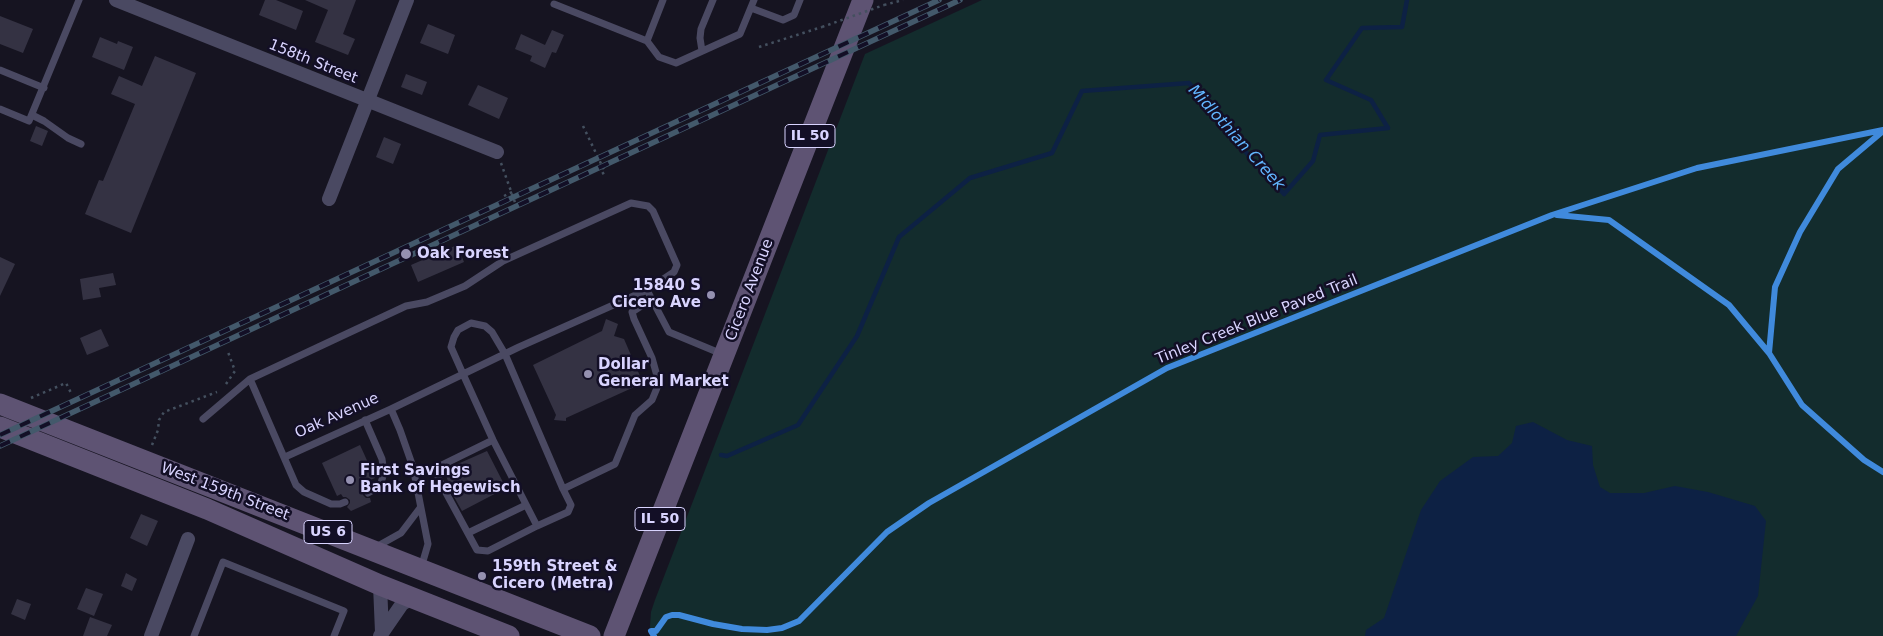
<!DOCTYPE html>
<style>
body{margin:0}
canvas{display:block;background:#161421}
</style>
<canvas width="1883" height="636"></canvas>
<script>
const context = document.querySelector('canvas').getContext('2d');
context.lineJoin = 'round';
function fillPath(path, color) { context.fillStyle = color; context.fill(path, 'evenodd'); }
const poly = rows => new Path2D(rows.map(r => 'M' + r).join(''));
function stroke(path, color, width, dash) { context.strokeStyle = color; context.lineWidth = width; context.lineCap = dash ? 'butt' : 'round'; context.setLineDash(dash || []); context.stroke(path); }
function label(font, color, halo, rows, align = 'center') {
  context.font = font + ' "DejaVu Sans",sans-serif'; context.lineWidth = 5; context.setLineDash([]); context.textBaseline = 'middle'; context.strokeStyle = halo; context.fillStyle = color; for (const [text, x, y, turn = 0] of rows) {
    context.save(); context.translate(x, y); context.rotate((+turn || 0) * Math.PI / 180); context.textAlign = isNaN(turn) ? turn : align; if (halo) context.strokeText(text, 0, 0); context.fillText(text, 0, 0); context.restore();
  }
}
fillPath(poly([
 [982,0,1883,0,1883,636,656,636,650,627,651,612,655,600,865,54]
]), '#132c2d');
fillPath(poly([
 [1533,422,1567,440,1592,446,1593,465,1600,487,1610,493,1644,493,1675,486,1708,492,1755,506,1766,521,1758,596,1736,636,1365,636,1366,630,1384,618,1421,510,1440,481,1473,457,1498,456,1512,443,1516,426]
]), '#0d2144');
stroke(poly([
 [721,455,727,456,798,425,857,336,899,237,970,178,1052,153,1082,91,1189,83,1243,149,1284,194,1313,161,1320,135,1388,128,1371,100,1326,80,1362,28,1402,27,1407,0]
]), '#0d2144', 4.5);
fillPath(poly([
 [265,0,276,0,303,11,296,30,259,15],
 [305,0,356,0,343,34,355,39,348,55,315,42,328,10],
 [0,16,33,29,23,53,0,44],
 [428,24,455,35,448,54,420,43],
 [552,30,564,35,556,53,552,52,545,68,530,61,532,56,515,49,521,34,545,45],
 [100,37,117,44,118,41,133,47,124,70,92,57],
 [155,56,196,73,131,233,85,214,99,180,103,181,135,104,111,94,119,76,142,86],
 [406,74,427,82,422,95,401,87],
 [478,85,508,98,499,119,468,105],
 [36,126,48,131,42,146,30,141],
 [384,137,401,144,393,164,376,157],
 [457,245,464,262,418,282,411,265],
 [0,257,15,264,0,296],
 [113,273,116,285,99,288,101,297,83,300,80,279],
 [606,319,618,324,614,336,624,339,643,383,566,418,566,421,554,420,556,415,533,365,602,331],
 [101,329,109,346,87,355,80,338],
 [360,445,375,478,363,483,366,488,363,491,363,495,366,498,370,498,371,502,351,511,347,507,350,503,350,500,346,497,343,497,341,494,337,496,322,463],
 [487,451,506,488,462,511,453,495,444,470],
 [141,514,158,521,147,546,130,538],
 [126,573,137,579,132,591,121,586],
 [86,588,103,594,94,616,77,609],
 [17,599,31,604,25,620,11,614],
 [90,617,112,625,107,636,83,636]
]), '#343243');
stroke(poly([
 [884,5,903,0],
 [759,47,822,27],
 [583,126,605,172,600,175],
 [501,163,518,211],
 [504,196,512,192],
 [226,384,235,371,228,352],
 [31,398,66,383,71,393],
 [152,445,158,430,159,420,164,412,217,392]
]), '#44505f', 2.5, [2.5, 4]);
stroke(poly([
 [663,0,647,41,659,57,676,63,740,34,754,0],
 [554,4,647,41],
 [751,8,783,20,794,15,800,0],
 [702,51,700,38,701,29,713,0],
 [0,70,44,88],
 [0,109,29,121,79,0],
 [32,115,44,121,68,138,81,144],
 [250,379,296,485,304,492,331,504,340,504,345,502],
 [391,409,519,347,647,290,669,332,722,354],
 [203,419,250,379,406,306,427,302,465,286,503,261,631,203,648,206,653,211,677,265,674,272,647,290],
 [365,420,382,459,384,473,380,486,368,493],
 [493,440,440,466,438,472,438,478,477,550,488,551,537,526],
 [285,457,391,409,400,430,413,467,428,544,421,568],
 [563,489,571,505,568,512,537,526,493,440,463,374,451,347,454,337,458,330,471,323,485,326,492,332,505,354,563,489,615,464,635,415,652,400,659,383,652,358,634,319,632,312,652,299],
 [468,533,526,505],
 [376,547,401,533,420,508],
 [194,636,223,562,344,611,334,636]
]), '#4a4962', 7);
stroke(poly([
 [116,0,497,152],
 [329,199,407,0],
 [380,585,382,632],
 [151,636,188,539],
 [380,636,402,604,412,598]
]), '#4a4962', 14);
stroke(poly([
 [0,404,590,636],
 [0,427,207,509,380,585,509,636],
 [614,636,863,0]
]), '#5e5373', 21);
const rail = poly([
 [0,435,939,0],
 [0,446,960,0]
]);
stroke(rail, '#43596b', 5.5);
stroke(rail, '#130f26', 4, [11]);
stroke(poly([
 [822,27,884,5]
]), '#44505f', 2.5, [2.5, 4]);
stroke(poly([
 [1883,131,1838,169,1800,232,1775,287,1769,353,1802,405,1864,460,1883,472],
 [1557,215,1609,220,1729,305,1769,353],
 [654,636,651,631,656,631,666,617,672,615,679,615,713,624,742,629,767,630,782,628,799,621,887,532,929,503,1167,368,1552,215,1697,168,1883,130]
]), '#408adc', 6);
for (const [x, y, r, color] of [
 [406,254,6,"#9591b1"],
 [711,295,5,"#9591b1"],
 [588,374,5,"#9591b1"],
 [350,480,5,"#9591b1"],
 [482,576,5,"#9591b1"]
]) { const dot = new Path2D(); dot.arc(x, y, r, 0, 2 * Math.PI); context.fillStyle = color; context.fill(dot); stroke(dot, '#130f26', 2); }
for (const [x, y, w] of [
 [810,136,50],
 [660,519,50],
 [328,532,48]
]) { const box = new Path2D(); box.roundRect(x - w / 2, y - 11.5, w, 23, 4); context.fillStyle = '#130f26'; context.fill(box); stroke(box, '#d9d4ff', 1); }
label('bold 14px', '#d9d4ff', null, [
 ["IL 50",810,136],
 ["IL 50",660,519],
 ["US 6",328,532]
]);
label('15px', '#d9d4ff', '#130f26', [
 ["158th Street",313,62,22],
 ["Cicero Avenue",750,290,-69],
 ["Tinley Creek Blue Paved Trail",1257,320,-22],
 ["Oak Avenue",337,416,-24],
 ["West 159th Street",225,492,21]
]);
label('bold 15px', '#d9d4ff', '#130f26', [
 ["Oak Forest",417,254],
 ["15840 S",701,286,"right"],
 ["Cicero Ave",701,303,"right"],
 ["Dollar",598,365],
 ["General Market",598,382],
 ["First Savings",360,471],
 ["Bank of Hegewisch",360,488],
 ["159th Street &",492,567],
 ["Cicero (Metra)",492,584]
], 'left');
label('italic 16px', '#62b6ff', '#130f26', [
 ["Midlothian Creek",1236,138,48]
]);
</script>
